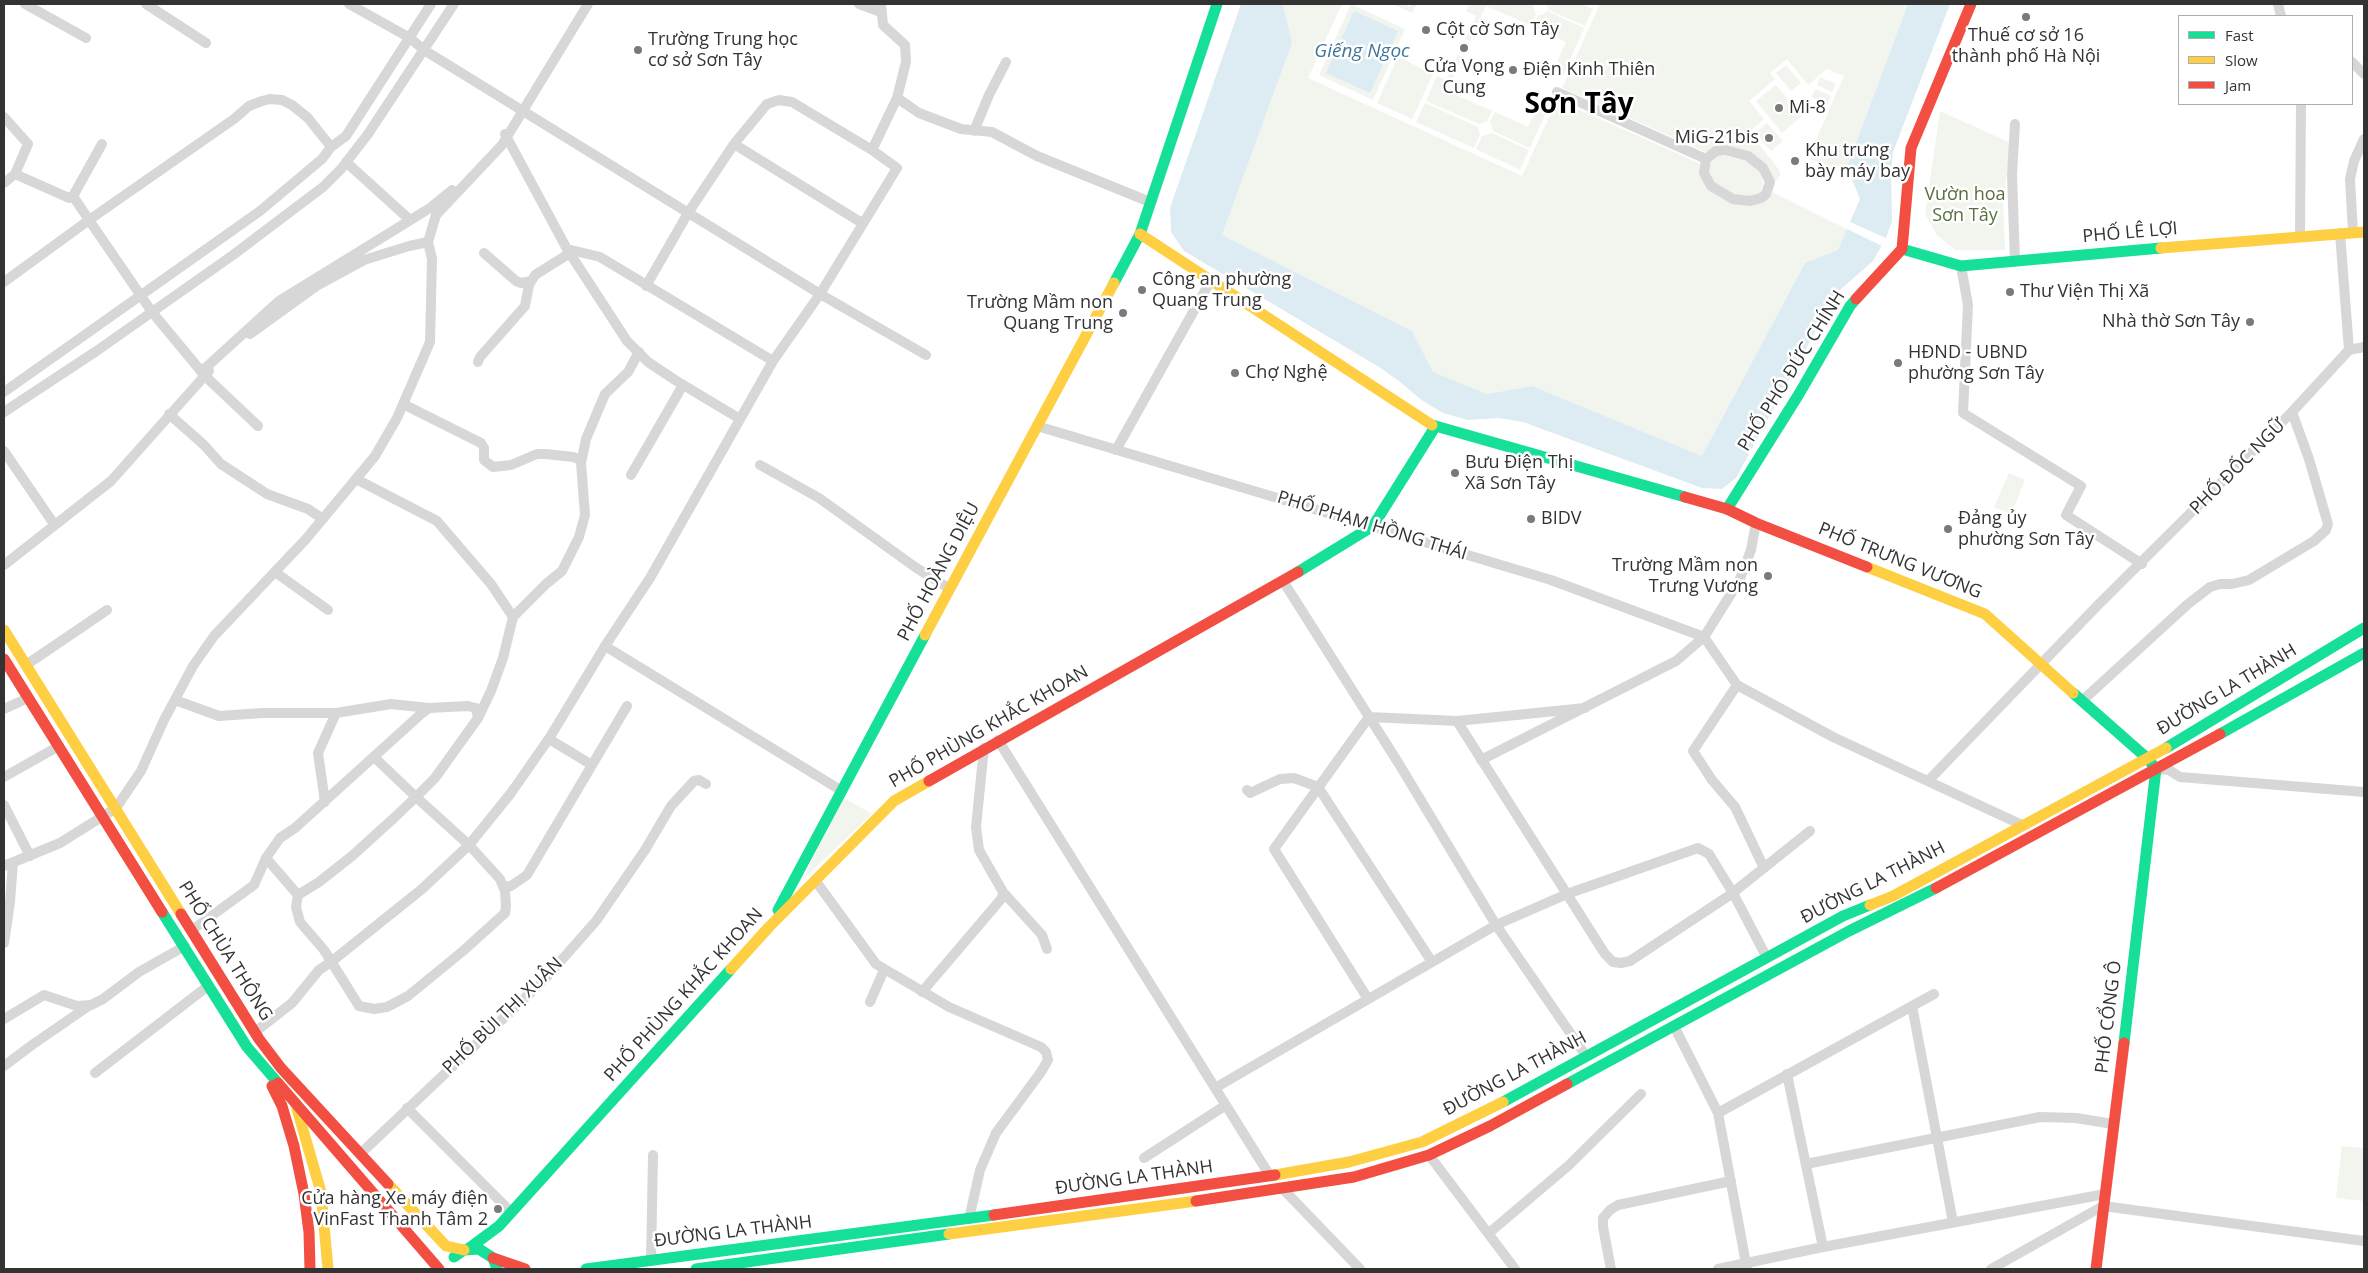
<!DOCTYPE html>
<meta charset="utf-8">
<style>
body{margin:0}
#map{position:relative;width:2368px;height:1273px;overflow:hidden;background:#fff;font-family:"Open Sans",sans-serif}
canvas{display:block}
.frame{position:absolute;inset:0;border:5px solid #333;pointer-events:none}
.legend{position:absolute;left:2178px;top:15px;width:175px;height:90px;box-sizing:border-box;background:#fff;border:1px solid #adadad;margin:0;padding:6px 9px;list-style:none;font-size:15px;color:#333}
.legend li{display:flex;align-items:center;gap:10px;height:25px}
.legend b{width:25px;border:1px solid #adadad}
</style>
<div id="map">
<canvas width="2368" height="1273"></canvas>
<div class="frame"></div>
<ul class="legend">
<li><b style="height:6px;background:#16e098"></b>Fast</li>
<li><b style="height:6px;background:#ffcf43"></b>Slow</li>
<li><b style="height:6px;background:#f24e42"></b>Jam</li>
</ul>
</div>
<script>
const context = document.querySelector('canvas').getContext('2d');
context.lineJoin = 'round';
function fillPath(path, color) { context.fillStyle = color; context.fill(path, 'evenodd'); }
const poly = rows => new Path2D(rows.map(r => 'M' + r).join(''));
function stroke(path, color, width, dash) { context.strokeStyle = color; context.lineWidth = width; context.lineCap = dash ? 'butt' : 'round'; context.setLineDash(dash || []); context.stroke(path); }
function label(font, color, halo, rows, align = 'center') {
  context.font = font + ' "Open Sans",sans-serif'; context.lineWidth = 5; context.setLineDash([]); context.textBaseline = 'middle'; context.strokeStyle = halo; context.fillStyle = color; for (const [text, x, y, turn = 0] of rows) {
    context.save(); context.translate(x, y); context.rotate((+turn || 0) * Math.PI / 180); context.textAlign = isNaN(turn) ? turn : align; if (halo) context.strokeText(text, 0, 0); context.fillText(text, 0, 0); context.restore();
  }
}
fillPath(poly([
 [1283,4,1342,4,1308,78,1522,176,1557,100,1701,164,1704,183,1721,198,1728,201,1768,198,1772,192,1847,229,1838,250,1805,263,1702,456,1532,386,1487,394,1433,372,1412,331,1222,235,1292,43],
 [1351,4,1405,29,1373,100,1319,75],
 [1392,4,1404,4,1410,7,1412,4,1417,4,1412,13],
 [1470,4,1531,4,1533,5,1536,14,1530,25,1486,6,1470,41,1465,39,1476,16,1466,11],
 [1547,4,1582,4,1593,9,1585,26,1548,10],
 [1595,4,1908,4,1847,167,1826,166,1808,158,1844,76,1827,69,1808,85,1787,59,1770,73,1775,79,1749,101,1764,119,1749,132,1777,167,1781,174,1776,181,1762,164,1715,147,1706,152,1562,88,1599,6],
 [1547,11,1584,28,1563,76,1553,71,1566,42,1533,27,1538,15,1543,15],
 [1458,55,1462,57,1447,91,1492,111,1487,121,1479,124,1426,101,1437,76,1446,80],
 [1398,57,1433,74,1412,119,1377,103],
 [1786,65,1801,83,1791,91,1776,73],
 [1820,77,1836,84,1832,92,1817,85],
 [1776,85,1802,116,1782,133,1756,101],
 [1815,89,1831,96,1827,104,1812,97],
 [1541,98,1550,103,1530,148,1493,131,1490,122,1495,112,1528,127],
 [1425,103,1478,127,1480,135,1474,148,1416,122],
 [1940,111,2011,143,2003,202,2005,250,1956,250,1937,235,1925,215],
 [1767,123,1783,141,1771,151,1755,133],
 [1492,133,1529,150,1520,170,1476,149,1482,136],
 [1720,155,1748,161,1759,171,1764,185,1759,194,1749,197,1736,195,1724,190,1711,180,1709,166,1715,157],
 [2009,473,2025,480,2011,514,1994,507],
 [844,798,872,814,801,881],
 [2342,1146,2364,1148,2364,1201,2336,1198]
]), '#f1f5ed');
fillPath(poly([
 [1241,4,1283,4,1292,43,1222,235,1412,331,1433,372,1487,394,1532,386,1702,456,1805,263,1838,250,1860,199,1847,167,1908,4,1950,4,1893,152,1891,173,1892,221,1886,238,1873,261,1841,289,1830,304,1736,478,1722,489,1702,488,1523,422,1499,418,1468,420,1443,413,1420,399,1399,381,1379,367,1184,251,1171,232,1170,208],
 [1354,11,1398,31,1370,93,1326,73]
]), '#ddebf3');
fillPath(poly([
 [1850,222,1886,238,1882,246,1847,229]
]), '#fff');
stroke(poly([
 [25,4,86,38],
 [146,4,206,43],
 [349,4,410,38,424,50,820,294,926,355],
 [859,4,881,12],
 [881,4,883,25,905,45,906,62,897,98,903,102,919,113,961,129,992,132,1037,156,1150,202],
 [2278,4,2281,16],
 [2352,62,2364,74],
 [1557,92,1706,159],
 [4,117,28,144,15,174],
 [974,131,989,95,1006,62],
 [505,134,567,249,627,341,648,362,675,380,740,419],
 [734,144,862,223],
 [872,150,897,98],
 [1725,150,1748,156,1763,168,1770,182,1766,194,1761,198,1750,201,1733,199,1711,186,1704,173,1706,159,1716,151,1725,150],
 [346,162,410,220],
 [4,183,15,174,69,198,73,196,102,144],
 [2353,232,2350,179,2354,161,2364,139],
 [2300,236,2301,104],
 [567,249,600,257,773,361],
 [484,253,516,281,521,283,531,281],
 [2015,261,2012,175,2015,124],
 [1961,266,1968,305,1963,413,2081,486,2066,515,2142,564],
 [4,282,89,220,73,196],
 [250,334,318,285,364,260,409,246,428,242],
 [2349,350,2364,347],
 [478,362,480,357,525,306,529,285,535,275,570,253],
 [201,372,279,301,430,208,452,190],
 [4,392,260,211,322,159,331,147,346,136,431,4],
 [403,404,481,443,484,448,484,460,493,467,511,465,537,454,546,454,573,457,579,459,581,463,585,515,579,537,562,571,546,584,513,617],
 [4,412,98,350,233,255,323,187,341,169,368,134,454,4],
 [169,414,204,445,221,464,267,494,308,509,323,519],
 [258,426,205,376,152,312,89,220,234,119,249,106,262,101,270,99,282,100,292,105,308,118,331,147],
 [1037,426,1551,580,1704,637],
 [1116,450,1211,280],
 [4,451,54,524],
 [581,463,586,439,605,394,628,372,639,352],
 [760,465,819,498,915,567,950,589],
 [631,475,683,385],
 [356,479,437,521,491,584,513,617,503,658,491,691,478,718,435,778,416,797,395,817,352,856,319,882,298,895,296,907,300,922,324,950,359,1006,374,1009,387,1007,408,996,463,951,505,913,506,906,505,891,500,879,469,845,416,797,374,757],
 [4,565,111,481,209,371],
 [275,572,328,610],
 [1283,581,1399,764,1496,925,1586,1056],
 [1704,637,1737,685,1833,737,2022,825],
 [605,646,842,791],
 [26,665,107,610],
 [1737,685,1693,751,1712,780,1735,807,1764,868],
 [175,700,219,716,263,713,336,713,391,704,429,708],
 [2083,700,2188,604,2210,587,2220,584,2232,584,2249,580,2314,541,2326,530,2328,524,2309,459,2292,412],
 [4,709,28,698],
 [1457,721,1605,954,1613,962,1621,963,1630,961,1730,895,1810,831],
 [549,739,592,765],
 [998,740,1270,1176],
 [1481,760,1676,661,1704,637,1739,581,1751,550,1756,523],
 [2158,769,2169,770,2180,777,2364,792],
 [4,777,59,746],
 [1928,781,2098,605,2292,412,2349,350,2340,233],
 [1247,790,1250,793,1280,779,1294,778,1318,787,1432,962],
 [325,802,318,753,336,713],
 [4,805,30,856],
 [266,858,298,895],
 [4,866,60,843,116,808,141,771,164,720,193,666,214,636,306,539,375,456,397,418,430,342,432,259,428,242,436,215,502,145,588,4],
 [815,880,876,964,949,1007,1041,1047,1046,1052,1048,1060,1041,1072,996,1133,980,1170,969,1219],
 [503,887,511,886,527,875,627,706],
 [1003,892,1042,935,1047,949],
 [192,930,254,885,266,858,280,838,295,828,421,714,429,708,468,706,476,708,478,718],
 [4,943,10,902,13,862],
 [922,992,1002,898,1003,892,979,850,976,827,984,748],
 [1368,999,1274,849,1369,717,1457,721,1585,708],
 [870,1002,884,970],
 [1912,1006,1953,1222],
 [4,1019,44,995,77,1006,91,1005,103,999,139,972,185,946],
 [1674,1026,1718,1113,1747,1269],
 [255,1032,292,1003,319,970,331,962,422,889,469,845,511,793,550,737,605,646,650,578,773,361,820,294,897,168,872,150,792,102,779,100,767,104,734,144,688,213,646,286],
 [4,1066,32,1045,90,1005],
 [95,1073,208,986],
 [1787,1074,1823,1247],
 [1215,1088,1496,925,1567,894,1698,848,1709,854,1733,893,1767,958],
 [407,1108,511,1212],
 [1718,1113,1934,994],
 [360,1154,544,980,596,921,645,850,671,806,694,781,699,780,706,784],
 [1429,1155,1515,1269],
 [1144,1158,1226,1105],
 [1806,1164,2040,1117,2076,1118,2113,1124],
 [1283,1189,1360,1269],
 [1489,1233,1568,1166,1641,1094],
 [651,1261,653,1155],
 [1611,1269,1603,1227,1603,1218,1610,1210,1618,1205,1731,1181],
 [1718,1269,1823,1247,2105,1194],
 [1991,1269,2103,1206,2364,1241]
]), '#d7d7d7', 10);
stroke(poly([
 [1902,249,1961,266,2161,248],
 [1114,283,1140,234,1217,4],
 [1432,425,1685,497],
 [1727,509,1799,394,1850,306,1856,299],
 [1298,572,1373,526,1435,427],
 [2073,693,2148,759,2156,769,2124,1043],
 [2220,734,2364,653],
 [2166,748,2364,628],
 [778,910,925,635],
 [162,912,247,1047,278,1083],
 [1567,1084,1849,931,1936,888],
 [1503,1102,1843,916,1870,905],
 [468,1249,499,1226,731,969],
 [454,1257,464,1250,479,1249,493,1258,497,1269],
 [586,1269,994,1215],
 [696,1269,949,1234]
]), '#16e098', 11);
stroke(poly([
 [1140,234,1432,425],
 [2161,248,2364,232],
 [1867,567,1985,614,2073,693],
 [4,630,181,914],
 [925,635,1114,283],
 [1870,905,1893,896,2166,748],
 [731,969,769,927,894,801,929,781],
 [297,1109,321,1192,328,1269],
 [1275,1175,1349,1162,1422,1142,1503,1102],
 [388,1184,446,1246,464,1250],
 [949,1234,1196,1201]
]), '#ffcf43', 11);
stroke(poly([
 [1856,299,1902,249,1911,148,1971,4],
 [1685,497,1727,509,1756,523,1867,567],
 [4,659,162,912],
 [929,781,1298,572],
 [1936,888,2220,734],
 [181,914,259,1039,281,1068,388,1184],
 [278,1083,439,1269],
 [272,1086,282,1106,294,1146,304,1194,309,1232,310,1269],
 [1196,1201,1354,1177,1429,1155,1490,1126,1567,1084],
 [994,1215,1275,1175],
 [493,1258,525,1269],
 [2096,1269,2124,1043]
]), '#f24e42', 11);
for (const [x, y, r, color] of [
 [2026,17,5,"#7a7a7a"],
 [1426,30,5,"#7a7a7a"],
 [1464,48,5,"#7a7a7a"],
 [638,50,5,"#7a7a7a"],
 [1513,70,5,"#7a7a7a"],
 [1779,108,5,"#7a7a7a"],
 [1769,138,5,"#7a7a7a"],
 [1795,161,5,"#7a7a7a"],
 [1142,290,5,"#7a7a7a"],
 [2010,292,5,"#7a7a7a"],
 [1123,313,5,"#7a7a7a"],
 [2250,322,5,"#7a7a7a"],
 [1898,363,5,"#7a7a7a"],
 [1235,373,5,"#7a7a7a"],
 [1455,473,5,"#7a7a7a"],
 [1531,519,5,"#7a7a7a"],
 [1948,529,5,"#7a7a7a"],
 [1768,576,5,"#7a7a7a"],
 [498,1209,5,"#7a7a7a"]
]) { const dot = new Path2D(); dot.arc(x, y, r, 0, 2 * Math.PI); context.fillStyle = color; context.fill(dot); stroke(dot, '#fff', 2); }
label('18px', '#333', '#fff', [
 ["Cột cờ Sơn Tây",1436,30],
 ["Thuế cơ sở 16",2026,36,"center"],
 ["thành phố Hà Nội",2026,57,"center"],
 ["Trường Trung học",648,40],
 ["cơ sở Sơn Tây",648,61],
 ["Cửa Vọng",1464,67,"center"],
 ["Cung",1464,88,"center"],
 ["Điện Kinh Thiên",1523,70],
 ["Mi-8",1789,108],
 ["MiG-21bis",1759,138,"right"],
 ["Khu trưng",1805,151],
 ["bày máy bay",1805,172],
 ["Công an phường",1152,280],
 ["Quang Trung",1152,301],
 ["Thư Viện Thị Xã",2020,292],
 ["Trường Mầm non",1113,303,"right"],
 ["Quang Trung",1113,324,"right"],
 ["Nhà thờ Sơn Tây",2240,322,"right"],
 ["HĐND - UBND",1908,353],
 ["phường Sơn Tây",1908,374],
 ["Chợ Nghệ",1245,373],
 ["Bưu Điện Thị",1465,463],
 ["Xã Sơn Tây",1465,484],
 ["BIDV",1541,519],
 ["Đảng ủy",1958,519],
 ["phường Sơn Tây",1958,540],
 ["Trường Mầm non",1758,566,"right"],
 ["Trưng Vương",1758,587,"right"],
 ["Cửa hàng Xe máy điện",488,1199,"right"],
 ["VinFast Thanh Tâm 2",488,1220,"right"]
], 'left');
label('18px', '#56703f', '#fff', [
 ["Vườn hoa",1965,195],
 ["Sơn Tây",1965,216]
]);
label('18px', '#333', '#fff', [
 ["PHỐ LÊ LỢI",2130,233,-5],
 ["PHỐ PHÓ ĐỨC CHÍNH",1792,371,-58],
 ["PHỐ ĐỐC NGỮ",2238,467,-45],
 ["PHỐ PHẠM HỒNG THÁI",1372,526,17],
 ["PHỐ TRƯNG VƯƠNG",1900,561,22],
 ["PHỐ HOÀNG DIỆU",939,572,-62],
 ["ĐƯỜNG LA THÀNH",2227,690,-31],
 ["PHỐ PHÙNG KHẮC KHOAN",989,727,-30],
 ["ĐƯỜNG LA THÀNH",1873,883,-27],
 ["PHỐ CHÙA THÔNG",225,951,58],
 ["PHỐ PHÙNG KHẮC KHOAN",684,995,-48],
 ["PHỐ BÙI THỊ XUÂN",503,1016,-44],
 ["PHỐ CỔNG Ô",2109,1017,-83],
 ["ĐƯỜNG LA THÀNH",1515,1074,-28],
 ["ĐƯỜNG LA THÀNH",1134,1178,-8],
 ["ĐƯỜNG LA THÀNH",733,1232,-7]
]);
label('italic 19px', '#3f7597', '#fff', [
 ["Giếng Ngọc",1362,52]
]);
label('bold 28px', '#000', '#fff', [
 ["Sơn Tây",1579,105]
]);
</script>
